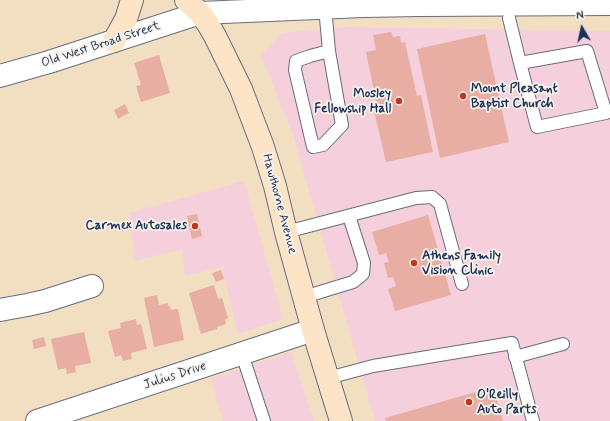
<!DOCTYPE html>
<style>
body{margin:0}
#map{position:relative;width:610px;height:421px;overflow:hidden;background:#f2dfc2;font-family:Mynerve,sans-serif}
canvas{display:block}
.north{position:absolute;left:562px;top:8px;width:40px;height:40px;-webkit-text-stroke:3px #f7f3e8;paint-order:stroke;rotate:351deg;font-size:11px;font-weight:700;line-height:16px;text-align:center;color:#1b2f5e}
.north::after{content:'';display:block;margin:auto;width:14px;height:18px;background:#1b2f5e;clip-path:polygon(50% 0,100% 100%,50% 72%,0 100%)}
</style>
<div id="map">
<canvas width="610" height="421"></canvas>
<div class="north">N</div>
</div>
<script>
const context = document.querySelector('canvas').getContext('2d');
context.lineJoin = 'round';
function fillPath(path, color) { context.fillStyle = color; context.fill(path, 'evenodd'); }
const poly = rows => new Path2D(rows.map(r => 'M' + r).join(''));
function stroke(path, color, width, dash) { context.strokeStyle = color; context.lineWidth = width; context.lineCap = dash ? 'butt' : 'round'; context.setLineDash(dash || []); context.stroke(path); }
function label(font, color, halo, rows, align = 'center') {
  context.font = font + ' Mynerve,sans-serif'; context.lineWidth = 3.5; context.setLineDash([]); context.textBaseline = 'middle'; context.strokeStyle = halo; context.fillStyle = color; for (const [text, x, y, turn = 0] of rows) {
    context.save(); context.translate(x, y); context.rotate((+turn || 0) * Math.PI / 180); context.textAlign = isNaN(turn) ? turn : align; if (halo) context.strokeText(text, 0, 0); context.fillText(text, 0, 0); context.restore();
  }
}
fillPath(poly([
 [346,27,610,31,610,421,375,421,293,135,261,55,282,33],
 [244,181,283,319,238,334,222,267,185,276,182,249,135,261,129,213],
 [291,352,314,421,223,421,211,379]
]), '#f5cfdb');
fillPath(poly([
 [391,32,393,37,400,36,401,43,405,42,417,96,421,95,433,152,386,162,373,107,377,106,366,52,376,50,373,35],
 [485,34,509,142,440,158,417,49],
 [159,55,170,93,141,102,136,86,141,85,134,63],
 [125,104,129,113,118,119,114,110],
 [197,214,202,236,192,239,187,216],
 [428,215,451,295,395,311,388,289,396,286,393,277,388,278,384,263,389,262,386,253,379,255,372,232],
 [221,270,224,279,216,282,212,273],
 [214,285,218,299,222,298,228,318,225,320,226,324,217,327,217,329,201,334,189,293],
 [157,295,159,305,168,303,168,306,170,306,171,310,178,309,184,340,154,347,144,298],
 [136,319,137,325,141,324,147,349,131,353,132,359,123,361,121,355,115,357,108,331,121,328,120,323],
 [84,332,91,363,75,366,76,372,67,374,66,368,58,370,51,339],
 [44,337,46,346,34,349,32,340],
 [493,387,503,421,386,421,385,418]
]), '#e8ada3');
const lane = poly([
 [325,7,329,51,342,125,323,145,313,147,295,70,296,61,310,56,329,51],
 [509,18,520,63,537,127,606,113,587,51,520,63],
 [286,232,416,198,432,197,440,204,462,284],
 [304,297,353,282,363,274,364,263,349,216],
 [242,354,264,421],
 [515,357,563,344],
 [328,378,373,366,512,343,533,421]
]);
const street = poly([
 [0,76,49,62,200,13,363,6,420,5,610,4],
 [0,310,27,305,45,301,92,286],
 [37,421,313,330]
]);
const secondary = poly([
 [186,0,200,13,208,24,215,36,241,89,263,147,275,186,286,232,313,330,341,421],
 [114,41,126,19,132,0]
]);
stroke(lane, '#666d81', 14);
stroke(street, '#666d81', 24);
stroke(secondary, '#666d81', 24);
stroke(lane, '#fff', 12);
stroke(street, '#fff', 22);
stroke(secondary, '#fee4c6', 22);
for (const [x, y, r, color] of [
 [463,96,4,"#c8321e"],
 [399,101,4,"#c8321e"],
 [195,226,4,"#c8321e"],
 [414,263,4,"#c8321e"],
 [469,402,4,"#c8321e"]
]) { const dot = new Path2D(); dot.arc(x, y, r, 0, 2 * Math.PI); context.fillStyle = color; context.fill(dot); stroke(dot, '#f7f3e8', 1.5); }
label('13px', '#1b2f5e', '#f7f3e8', [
 ["Old West Broad Street",101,45,-18],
 ["Hawthorne Avenue",279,204,75],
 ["Julius Drive",175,376,-18]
]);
label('bold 13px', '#1b2f5e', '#f7f3e8', [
 ["Mount Pleasant",471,89],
 ["Baptist Church",471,104],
 ["Mosley",391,94,"right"],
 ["Fellowship Hall",391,109,"right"],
 ["Carmex Autosales",187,226,"right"],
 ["Athens Family",422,256],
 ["Vision Clinic",422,271],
 ["O'Reilly",477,395],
 ["Auto Parts",477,410]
], 'left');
</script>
